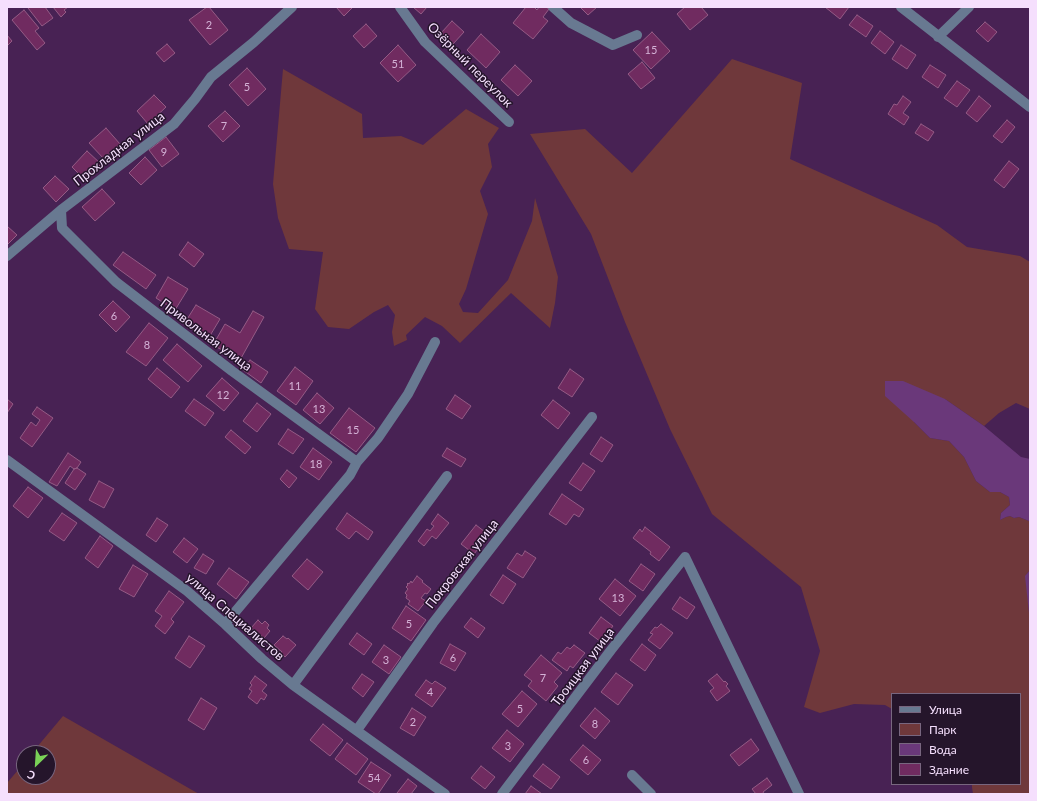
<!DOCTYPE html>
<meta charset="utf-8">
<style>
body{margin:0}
#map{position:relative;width:1037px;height:801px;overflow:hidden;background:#482254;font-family:Lato,sans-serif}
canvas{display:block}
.frame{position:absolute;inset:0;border:8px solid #f5dffd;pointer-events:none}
.legend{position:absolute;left:891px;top:693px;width:130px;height:92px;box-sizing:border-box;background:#25152b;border:1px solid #78667f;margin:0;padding:5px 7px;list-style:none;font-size:12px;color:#f5dffd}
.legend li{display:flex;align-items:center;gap:8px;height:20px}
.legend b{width:20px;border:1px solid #78667f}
.north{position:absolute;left:16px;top:745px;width:40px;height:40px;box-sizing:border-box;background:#25152b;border:1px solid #78667f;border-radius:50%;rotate:205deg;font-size:11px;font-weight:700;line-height:16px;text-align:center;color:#f5dffd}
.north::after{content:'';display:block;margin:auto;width:14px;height:18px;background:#7ad157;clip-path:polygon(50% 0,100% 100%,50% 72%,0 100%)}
</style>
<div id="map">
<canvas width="1037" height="801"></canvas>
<div class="frame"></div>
<ul class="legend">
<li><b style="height:5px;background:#687991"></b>Улица</li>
<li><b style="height:11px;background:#6f383b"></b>Парк</li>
<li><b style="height:11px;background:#6a387a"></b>Вода</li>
<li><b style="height:11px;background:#702b60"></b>Здание</li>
</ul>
<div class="north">С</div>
</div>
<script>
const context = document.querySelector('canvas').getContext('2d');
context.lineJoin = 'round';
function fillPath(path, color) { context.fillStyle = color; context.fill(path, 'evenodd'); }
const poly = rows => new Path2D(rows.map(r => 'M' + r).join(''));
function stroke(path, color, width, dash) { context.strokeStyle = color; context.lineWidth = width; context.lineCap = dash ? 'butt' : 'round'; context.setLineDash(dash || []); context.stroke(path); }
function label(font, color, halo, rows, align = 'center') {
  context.font = font + ' Lato,sans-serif'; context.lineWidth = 3; context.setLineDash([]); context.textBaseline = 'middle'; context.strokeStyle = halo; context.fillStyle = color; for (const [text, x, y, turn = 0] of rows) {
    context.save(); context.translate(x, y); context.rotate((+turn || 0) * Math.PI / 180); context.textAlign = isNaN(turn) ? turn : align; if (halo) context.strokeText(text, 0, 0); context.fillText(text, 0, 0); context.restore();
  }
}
fillPath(poly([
 [732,59,802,83,790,159,937,225,967,247,1020,256,1030,262,1030,409,1016,403,999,413,984,426,945,399,914,422,930,438,949,441,964,457,976,481,990,492,1000,492,1009,497,1010,505,1001,513,1000,520,1006,517,1010,516,1014,518,1019,517,1029,521,1030,523,1030,570,1026,575,1029,612,1030,614,1030,794,973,794,972,787,972,784,1020,784,1020,694,892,694,892,709,885,705,854,704,820,713,804,707,820,651,801,587,712,514,670,429,625,322,591,234,530,134,585,129,632,173],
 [283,69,362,114,363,138,401,136,423,145,466,109,499,128,488,144,492,167,480,191,488,214,466,289,459,304,463,312,478,313,508,280,532,221,535,198,558,277,555,303,550,328,511,293,460,343,442,326,425,317,406,335,407,340,394,346,392,332,395,315,388,305,374,312,349,329,328,327,315,309,323,252,289,249,278,218,273,184],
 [63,716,199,794,7,794,7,783,24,763,24,777,48,777,48,753,32,753]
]), '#6f383b');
fillPath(poly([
 [885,381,903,381,945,399,984,426,1021,457,1030,459,1030,523,1029,521,1019,517,1014,518,1010,516,1006,517,1000,520,1001,513,1010,505,1009,497,1000,492,990,492,976,481,964,457,949,441,930,438,914,422,885,396],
 [1030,570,1030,614,1029,613,1025,576]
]), '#6a387a');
const building = poly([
 [30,7,45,7,53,18,42,26,28,8,30,7],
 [53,7,68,7,64,10,66,12,61,17,53,7],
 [207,7,209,7,228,30,210,45,189,20,207,7],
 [336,7,353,7,344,16,336,7],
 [413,7,427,7,421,14,413,7],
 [526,7,534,7,537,10,539,7,546,7,549,9,543,17,548,21,533,39,513,23,526,7],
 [580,7,597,7,588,15,580,7],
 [685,7,701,7,708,15,690,30,677,14,685,7],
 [825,7,849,7,840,19,825,7],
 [24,10,39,28,35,31,45,43,37,50,12,20,24,10],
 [857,15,873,26,866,37,849,25,857,15],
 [452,21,464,32,453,44,441,33,452,21],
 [985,22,997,32,988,42,976,31,985,22],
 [366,24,377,36,364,48,353,36,366,24],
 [880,31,894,42,885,54,871,43,880,31],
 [652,32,670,51,651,69,633,50,652,32],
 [481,34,500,52,486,68,467,50,481,34],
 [7,35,12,41,7,46,7,35],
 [167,44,175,53,164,62,156,53,167,44],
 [398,45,416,65,398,82,380,63,398,45],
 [901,45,916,55,907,69,892,59,901,45],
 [642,62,655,78,641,89,628,74,642,62],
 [515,65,532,81,518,96,501,80,515,65],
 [930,65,946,75,938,88,922,77,930,65],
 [247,68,266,89,248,106,229,85,247,68],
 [957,81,970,90,957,107,944,98,957,81],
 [154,95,166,107,148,124,137,111,154,95],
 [903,96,911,102,903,113,909,117,904,125,888,114,894,104,897,105,903,96],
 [979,96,991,106,977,122,966,113,979,96],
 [225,111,240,126,223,142,208,126,225,111],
 [1007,120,1015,127,1002,143,993,136,1007,120],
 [921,124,934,132,928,141,915,133,921,124],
 [106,128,120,144,104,159,89,143,106,128],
 [166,137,179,154,162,167,149,150,166,137],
 [87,151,101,164,85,180,72,167,87,151],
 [145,157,157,170,141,185,129,173,145,157],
 [1009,161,1019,169,1004,188,994,180,1009,161],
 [55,176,69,189,56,202,43,188,55,176],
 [102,189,115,203,95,221,82,207,102,189],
 [7,226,17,235,7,245,7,226],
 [188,242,204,254,194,267,179,255,188,242],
 [123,252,156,275,146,289,113,265,123,252],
 [168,277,188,289,175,310,156,298,168,277],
 [113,301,130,317,116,332,99,315,113,301],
 [196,305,220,319,208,339,184,324,196,305],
 [253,311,264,317,240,360,213,345,225,324,240,333,253,311],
 [149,323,168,338,146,366,126,352,149,323],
 [177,344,202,366,188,382,163,360,177,344],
 [250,360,268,372,261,383,243,370,250,360],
 [295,367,313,381,296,405,277,391,295,367],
 [157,368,180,387,171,398,148,379,157,368],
 [570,369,584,379,572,397,558,388,570,369],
 [222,378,239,393,224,411,206,396,222,378],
 [317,393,334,408,320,424,303,410,317,393],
 [455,395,471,406,462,419,446,409,455,395],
 [7,399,13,404,7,413,7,399],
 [194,399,214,413,205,426,185,411,194,399],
 [553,400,570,413,558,429,541,415,553,400],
 [257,403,271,414,257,432,243,421,257,403],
 [37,407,53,418,32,447,20,438,31,422,36,426,40,420,32,414,37,407],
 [349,408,375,428,356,452,330,433,349,408],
 [288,429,304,439,293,454,278,444,288,429],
 [231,430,251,447,245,454,225,437,231,430],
 [601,437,613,445,602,462,590,454,601,437],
 [313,448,332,462,319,480,300,467,313,448],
 [447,448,466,459,461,467,442,456,447,448],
 [68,453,81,462,77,468,74,469,70,466,57,486,49,482,68,453],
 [583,463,595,471,581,491,569,483,583,463],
 [77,468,86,474,75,490,65,483,74,469,77,468],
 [287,470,297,478,289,488,280,479,287,470],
 [99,481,114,489,104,508,89,500,99,481],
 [28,487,43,498,28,518,13,506,28,487],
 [562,494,584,509,579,517,574,514,566,525,549,514,562,494],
 [62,513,77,523,64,541,49,531,62,513],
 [347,513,373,532,368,540,356,531,349,539,336,529,347,513],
 [438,514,449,523,436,539,432,536,424,546,418,541,427,529,430,531,434,526,431,524,438,514],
 [157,518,168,525,156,542,146,535,157,518],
 [476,525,489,535,474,554,461,544,476,525],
 [645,527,670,547,659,561,650,554,651,552,633,538,640,529,642,532,645,527],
 [100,536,113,546,98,568,85,558,100,536],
 [184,538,198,549,187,563,173,552,184,538],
 [525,551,536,558,523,578,507,568,517,553,522,556,525,551],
 [203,554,214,561,206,574,194,568,203,554],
 [307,559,323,572,308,590,292,576,307,559],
 [641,564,655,574,643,591,629,581,641,564],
 [133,565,148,574,134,597,119,589,133,565],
 [229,568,249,582,236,599,217,584,229,568],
 [503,575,516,584,503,604,490,595,503,575],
 [417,576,423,581,422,582,431,589,427,594,425,593,421,598,426,601,418,611,408,604,410,601,406,598,407,595,405,593,408,589,406,587,408,585,407,584,408,583,409,584,411,581,412,583,417,576],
 [615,579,636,596,620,616,599,599,615,579],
 [169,591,184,602,171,619,174,622,165,634,155,626,162,616,155,611,169,591],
 [680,597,695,607,687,619,672,609,680,597],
 [406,606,426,620,411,641,392,628,406,606],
 [601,617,613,626,601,642,589,633,601,617],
 [471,618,485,628,478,638,464,627,471,618],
 [258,620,262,624,265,621,269,625,267,628,270,631,264,638,251,628,258,620],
 [661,624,673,633,660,649,648,640,653,634,650,633,655,627,657,628,661,624],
 [357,633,372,644,364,655,349,644,357,633],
 [189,636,205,646,190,668,175,658,189,636],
 [283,636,287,639,288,638,296,645,285,657,281,653,282,652,274,645,283,636],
 [450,644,466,653,455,671,440,663,450,644],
 [642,644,656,655,645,671,630,660,642,644],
 [384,645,401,657,389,674,372,662,384,645],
 [574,645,585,653,573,668,570,666,567,671,552,660,558,652,561,654,567,647,570,649,574,645],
 [541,655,562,673,554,682,558,686,546,701,528,686,532,681,524,675,541,655],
 [616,673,633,685,618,705,601,692,616,673],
 [362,674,374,682,363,697,352,688,362,674],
 [717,674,724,682,725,681,728,684,726,686,730,691,717,701,710,691,714,688,708,681,717,674],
 [255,676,267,685,262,691,267,695,264,700,261,698,257,704,248,697,252,691,249,689,252,685,250,683,255,676],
 [426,680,432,684,435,681,446,688,432,707,415,695,426,680],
 [522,691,537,704,518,727,502,714,522,691],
 [201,698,217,708,204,730,188,720,201,698],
 [412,708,426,717,414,736,400,728,412,708],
 [595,708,610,721,595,739,580,726,595,708],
 [323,724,343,740,330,756,310,740,323,724],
 [507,730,524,744,510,762,492,748,507,730],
 [751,739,759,750,739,766,730,755,751,739],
 [347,743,368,759,356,775,335,759,347,743],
 [583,745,601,760,588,775,570,760,583,745],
 [371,762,391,775,378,794,376,794,358,782,371,762],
 [543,764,560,777,551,789,533,776,543,764],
 [481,766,495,777,485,789,471,778,481,766],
 [767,778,772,785,763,792,764,794,756,794,752,789,767,778],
 [408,779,417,786,411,794,398,794,397,793,408,779],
 [531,786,542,794,525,794,531,786]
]);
fillPath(building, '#702b60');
stroke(building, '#945b85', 1);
stroke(poly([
 [400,7,425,42,509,122],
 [553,7,571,23,613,45,637,35],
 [901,7,1030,107],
 [938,37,969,7],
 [61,210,62,228,116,282,232,371,357,462],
 [7,256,61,210,174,124,195,99,211,77,254,42,292,7],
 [7,460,187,591,225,624,262,659,293,685,445,794],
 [225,624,350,475,357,462,378,438,408,394,435,342],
 [293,685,447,476],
 [357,730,433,623,592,417],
 [632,775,651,794],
 [502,794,611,650,685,557,799,794]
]), '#687991', 10);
label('11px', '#d4b2d6', null, [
 ["2",209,25],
 ["15",651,50],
 ["51",398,64],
 ["5",247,87],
 ["7",224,126],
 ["9",164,152],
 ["6",114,316],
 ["8",147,345],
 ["11",295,386],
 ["12",223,395],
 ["13",319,409],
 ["15",353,430],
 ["18",316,464],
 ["13",618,598],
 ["5",409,624],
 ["6",453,658],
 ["3",386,660],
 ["7",543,678],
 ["4",430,692],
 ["5",520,709],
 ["2",413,722],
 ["8",595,724],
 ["3",508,746],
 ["6",586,760],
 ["54",374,778]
]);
label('13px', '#f5dffd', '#25152b', [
 ["Озёрный переулок",470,65,45],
 ["Прохладная улица",119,149,-38],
 ["Привольная улица",206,335,37],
 ["Покровская улица",462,564,-52],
 ["улица Специалистов",235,617,41],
 ["Троицкая улица",583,667,-53]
]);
</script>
